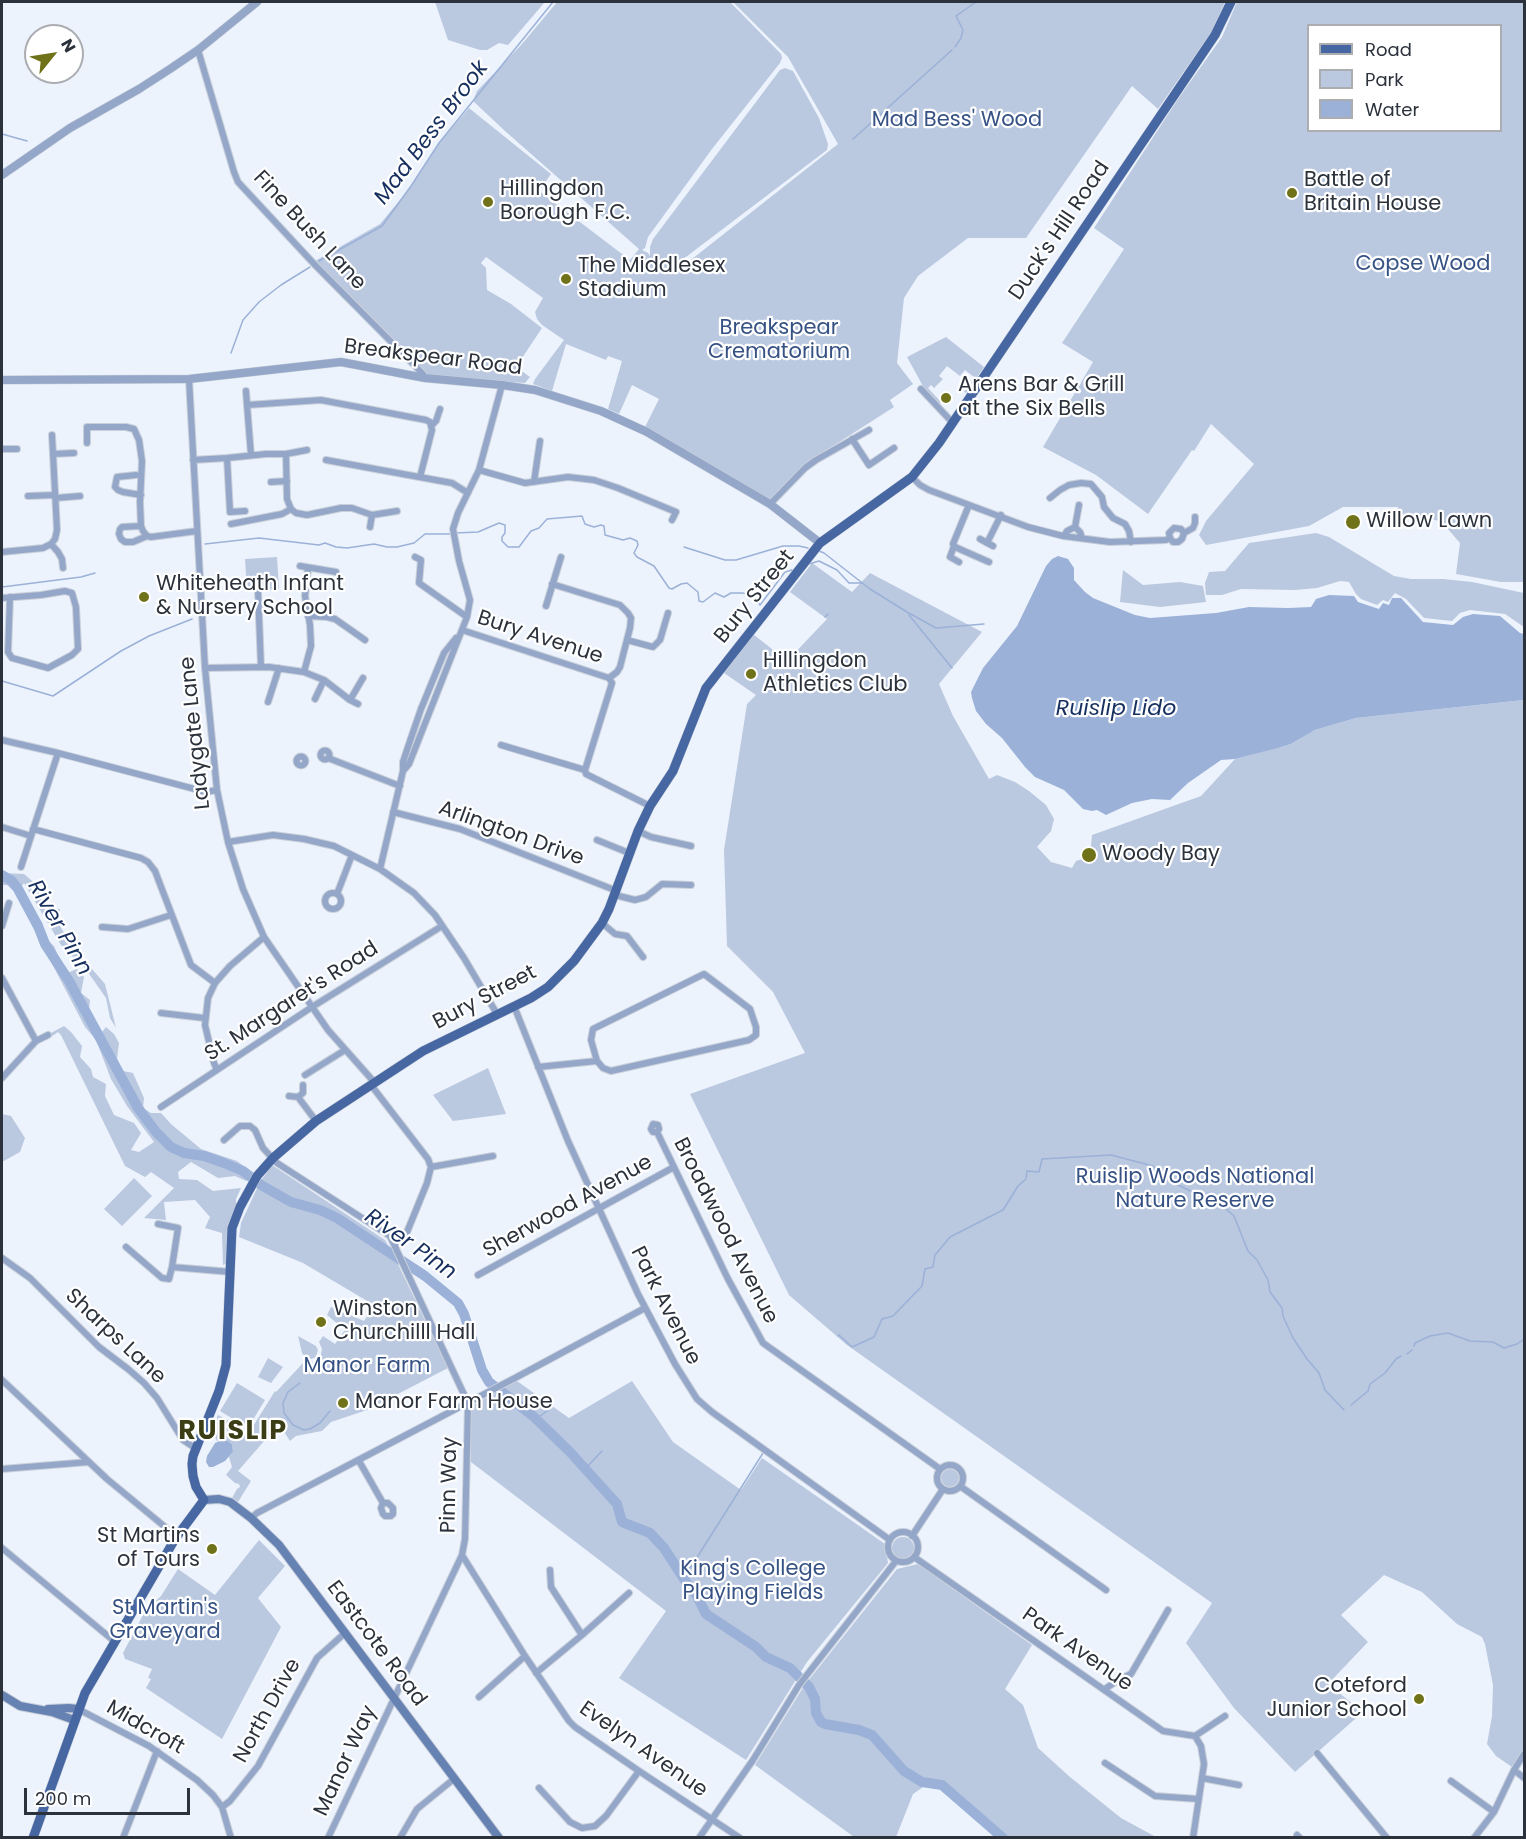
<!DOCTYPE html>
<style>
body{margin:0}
#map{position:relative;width:1526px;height:1839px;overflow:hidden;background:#edf3fd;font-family:Poppins,sans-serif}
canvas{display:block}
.frame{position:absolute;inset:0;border:3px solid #2c323b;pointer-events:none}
.legend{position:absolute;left:1307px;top:24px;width:195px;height:108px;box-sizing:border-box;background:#fff;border:2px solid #abadb1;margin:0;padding:8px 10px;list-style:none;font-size:18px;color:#2c323b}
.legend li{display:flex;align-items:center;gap:12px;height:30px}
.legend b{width:30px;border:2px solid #abadb1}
.north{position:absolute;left:24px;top:24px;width:60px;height:60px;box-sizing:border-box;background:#fff;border:2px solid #abadb1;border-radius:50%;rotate:60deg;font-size:16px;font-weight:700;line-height:24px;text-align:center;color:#2c323b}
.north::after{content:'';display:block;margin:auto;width:21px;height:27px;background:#6f7218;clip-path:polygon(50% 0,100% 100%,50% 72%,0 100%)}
.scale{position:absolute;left:24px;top:1788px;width:166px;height:27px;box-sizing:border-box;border:3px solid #2c323b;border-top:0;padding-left:8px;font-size:18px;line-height:21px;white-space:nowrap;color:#2c323b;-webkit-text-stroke:4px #fff;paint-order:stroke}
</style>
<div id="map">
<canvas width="1526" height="1839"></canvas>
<div class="frame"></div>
<ul class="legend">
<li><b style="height:8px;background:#4667a2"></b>Road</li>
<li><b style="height:16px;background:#bac8e0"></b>Park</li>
<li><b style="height:16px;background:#9bb1d7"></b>Water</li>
</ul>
<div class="north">N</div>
<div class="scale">200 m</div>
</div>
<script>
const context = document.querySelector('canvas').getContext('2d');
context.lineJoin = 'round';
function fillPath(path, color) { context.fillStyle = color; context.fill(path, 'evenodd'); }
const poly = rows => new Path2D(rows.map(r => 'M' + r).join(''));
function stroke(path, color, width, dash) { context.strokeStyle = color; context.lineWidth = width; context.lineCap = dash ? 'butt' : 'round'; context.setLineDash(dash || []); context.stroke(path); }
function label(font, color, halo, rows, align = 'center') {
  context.font = font + ' Poppins,sans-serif'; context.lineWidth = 4.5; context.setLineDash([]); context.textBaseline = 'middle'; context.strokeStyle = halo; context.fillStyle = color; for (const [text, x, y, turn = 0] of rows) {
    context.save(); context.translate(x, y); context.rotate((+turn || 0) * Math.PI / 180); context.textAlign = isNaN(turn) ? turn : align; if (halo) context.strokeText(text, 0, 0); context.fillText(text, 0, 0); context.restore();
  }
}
fillPath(poly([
 [435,2,545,2,508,45,499,43,487,50,480,50,448,40],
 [557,2,730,2,781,54,782,58,780,63,712,149,648,237,645,248,642,250,648,253,650,256,650,247,653,239,780,70,785,68,793,71,819,118,828,144,827,150,674,266,668,269,663,267,673,274,838,144,788,57,733,2,1225,2,1212,31,1158,109,1132,86,1026,238,968,238,918,276,904,298,897,363,913,384,890,400,894,407,808,462,769,502,735,479,664,439,645,427,659,399,632,385,619,414,608,409,622,361,608,356,606,360,566,344,552,391,533,384,535,379,564,340,542,325,537,319,535,312,543,298,486,257,481,263,486,268,487,290,511,304,542,328,516,367,530,377,525,383,429,376,315,261,380,224,410,188,439,143,469,108,551,174,539,191,630,260,639,249,505,131,473,101,477,91,522,44],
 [1237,2,1524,2,1524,582,1501,582,1456,574,1460,543,1441,521,1397,514,1398,507,1343,507,1309,526,1206,545,1199,535,1206,521,1254,464,1211,424,1194,451,1192,450,1148,514,1096,475,1043,447,1093,362,1062,343,1124,249,1094,228,1178,99,1222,37],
 [1308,26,1500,26,1500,130,1308,130],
 [946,337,984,367,966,393,964,392,974,377,965,370,960,376,947,366,939,376,943,379,934,388,931,385,928,388,941,402,939,405,924,388,907,357],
 [1316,533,1329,537,1394,576,1411,579,1443,579,1472,582,1524,593,1524,627,1505,614,1470,610,1460,613,1452,621,1424,618,1406,599,1395,593,1388,602,1383,600,1377,605,1361,599,1356,594,1349,582,1340,581,1317,588,1295,590,1241,589,1222,595,1206,595,1205,583,1209,572,1225,571,1249,543],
 [277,557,279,589,247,591,245,559],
 [812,563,852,592,870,573,982,632,939,684,953,716,989,779,997,775,1015,782,1029,791,1046,805,1054,819,1051,831,1037,847,1051,862,1072,868,1076,861,1090,857,1092,835,1201,796,1235,759,1291,744,1315,730,1356,718,1524,700,1524,1748,1512,1767,1496,1756,1487,1744,1492,1716,1493,1685,1485,1644,1482,1637,1457,1624,1422,1592,1384,1575,1341,1615,1368,1642,1328,1684,1363,1712,1295,1772,1234,1708,1186,1643,1212,1603,847,1345,789,1295,690,1094,805,1053,773,992,727,946,724,850,747,704,756,695,724,673,753,634,787,661,827,619,790,592],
 [1123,570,1143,585,1180,582,1203,586,1206,602,1160,607,1120,602],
 [2,873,24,874,38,886,43,907,60,909,60,926,71,945,105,984,116,1028,110,1018,106,998,85,968,61,945,24,883,21,887,42,923,49,941,54,946,60,960,67,973,77,969,84,977,81,993,90,1000,89,1010,102,1032,106,1027,114,1034,119,1043,117,1059,123,1071,133,1073,144,1098,143,1108,151,1113,161,1113,171,1124,201,1149,237,1161,253,1173,246,1181,235,1176,218,1178,191,1162,178,1172,179,1179,197,1180,213,1191,241,1188,236,1199,236,1207,227,1227,229,1262,223,1265,222,1233,205,1228,210,1217,195,1200,164,1202,166,1220,144,1218,174,1188,151,1172,145,1177,125,1166,61,1035,58,1032,51,1037,49,1034,64,1026,71,1032,82,1046,80,1057,91,1069,93,1077,106,1084,105,1096,114,1115,134,1123,141,1133,131,1150,139,1152,154,1142,127,1106,111,1079,96,1040,85,1027,14,891,7,885,2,885],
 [488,1068,506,1114,453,1121,433,1095],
 [2,1114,11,1116,25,1138,20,1152,2,1162],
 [272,1165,385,1240,390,1249,358,1230,338,1216,321,1208,292,1200,260,1182],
 [134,1178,152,1196,122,1226,104,1209],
 [259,1184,291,1202,320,1210,337,1218,357,1232,389,1251,395,1258,448,1368,367,1410,331,1422,322,1431,296,1436,290,1441,279,1424,238,1471,251,1481,238,1502,232,1498,237,1489,240,1487,239,1484,235,1483,226,1475,232,1467,229,1457,233,1452,232,1444,228,1441,217,1441,212,1431,218,1415,229,1421,225,1426,239,1436,242,1434,247,1436,275,1391,276,1392,303,1363,309,1364,320,1359,322,1349,319,1342,323,1336,335,1344,345,1330,327,1315,331,1307,364,1321,374,1305,303,1263,239,1237,241,1223],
 [298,1336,316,1346,318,1350,316,1357,311,1359,305,1357,302,1353],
 [268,1358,283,1367,271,1383,258,1377],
 [517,1381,569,1418,632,1381,673,1442,741,1490,762,1458,885,1544,888,1563,807,1662,746,1760,619,1678,666,1611,471,1462,471,1406],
 [237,1383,265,1400,248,1428,220,1411],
 '941 1478a9 9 0 1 1 18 0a9 9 0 1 1-18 0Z',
 '892 1548a11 11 0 1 1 22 0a11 11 0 1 1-22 0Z',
 [259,1540,285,1566,258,1598,281,1627,222,1739,146,1688,151,1679,148,1678,152,1669,125,1659,123,1653,143,1615,149,1607,161,1596,178,1569,215,1595],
 [918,1564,1032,1645,1005,1689,1023,1705,1038,1748,1070,1777,1121,1818,1156,1837,997,1837,938,1788,926,1785,913,1794,896,1837,854,1837,755,1765,804,1686,897,1569]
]), '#bac8e0');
fillPath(poly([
 [1058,556,1068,559,1074,568,1074,580,1085,592,1093,598,1135,615,1150,618,1216,613,1249,607,1288,608,1311,607,1316,599,1329,595,1354,596,1358,602,1379,609,1383,603,1389,605,1392,598,1401,598,1423,622,1453,625,1463,617,1473,614,1500,616,1520,633,1524,634,1524,700,1356,718,1315,730,1291,744,1274,749,1235,759,1221,760,1188,783,1170,800,1152,799,1132,803,1106,815,1097,810,1092,811,1083,809,1064,790,1035,777,1025,767,1002,738,986,724,976,711,972,698,971,692,983,668,1017,626,1046,566,1052,559],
 [222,1440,228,1441,232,1444,233,1452,225,1461,213,1467,209,1467,206,1462,207,1456,215,1443]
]), '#9bb1d7');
stroke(poly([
 [955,47,961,38,963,30,956,16,976,2],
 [2,134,27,141],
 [853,139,952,50],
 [319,261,382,226,411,186,439,143,553,2],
 [231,353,243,320,259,302,281,285,310,267],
 [455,533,478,532,499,523,505,525,505,533,502,537,502,541,508,547,519,547,531,531,539,528,547,519,582,516,585,524,594,527,601,525,604,526,605,535,623,540,630,538,637,541,638,545,634,553,637,557,654,566,669,588,672,589,681,584,687,583,698,592,699,601,703,602,715,593,724,597,731,593,742,593,754,595,760,605,785,572,792,570],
 [205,544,259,538,319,545,325,543,336,547,347,548,374,544,387,547,397,547,414,543,425,534,451,534],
 [684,547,725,560,736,560,783,546,799,546,808,548],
 [819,551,824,553,870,589,907,612,936,628,984,624],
 [809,564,819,561,837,570,849,583,862,583],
 [2,587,81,577,95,573],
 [909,615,952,668],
 [825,617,828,614],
 [2,681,53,696,121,651,149,636,192,619],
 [838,1336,839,1335,852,1347,874,1337,882,1319,893,1316,922,1286,925,1269,933,1267,935,1255,950,1237,1003,1210,1018,1186,1026,1179,1027,1171,1039,1172,1042,1159,1111,1155,1153,1166,1176,1184,1203,1197,1208,1193,1234,1216,1248,1251,1257,1260,1268,1280,1270,1292,1282,1308,1283,1316,1293,1338,1307,1359,1319,1373,1325,1390,1344,1410],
 [1414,1346,1415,1343,1430,1336,1448,1333,1470,1341,1493,1342,1504,1348,1517,1344,1524,1339],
 [1407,1354,1412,1350],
 [300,1383,288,1392,283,1403,284,1413,293,1425,304,1430,310,1429,320,1423,330,1411],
 [1351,1405,1368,1391,1370,1384,1385,1373,1396,1359,1401,1356],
 [536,1419,551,1408],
 [585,1469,602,1451],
 [682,1575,691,1567,763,1453]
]), '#9bb1d7', 1.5);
stroke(poly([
 [2,875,12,881,18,889,38,926,45,944,69,981,138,1108,156,1132,171,1147,184,1153,204,1156,224,1163,243,1171,261,1185,291,1202,320,1210,337,1218,425,1276,458,1303,464,1314,482,1370,489,1382,533,1416,570,1452,617,1504,622,1522,650,1533,664,1548,686,1582,697,1596,706,1614,756,1647,766,1657,790,1668,809,1687,815,1699,816,1713,821,1722,825,1724,859,1730,872,1735,904,1771,922,1782,942,1785,1003,1838]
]), '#9bb1d7', 10);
const minor = poly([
 [198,50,234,172,238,182,316,266,423,374,425,378],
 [189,379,205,668,217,790,228,842,243,889,264,937,328,1030,375,1083],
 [921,389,952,422],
 [246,391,247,405],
 [432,425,436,421,440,409],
 [852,439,869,465,894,448],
 [87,443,87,427,126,427,134,429,139,440,142,461,140,502,141,526,143,531,147,536,151,537,197,531],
 [2,449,17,449],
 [53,454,74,453],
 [286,454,287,499,291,509],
 [251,455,247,405,321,400,426,420,430,422,432,430,420,477],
 [227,458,230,512,245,511],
 [193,460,227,458,266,454,286,454,307,450],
 [326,460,452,483,468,493],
 [479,470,525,483,568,477,594,480,618,488,676,512,672,520],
 [136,475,117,477,115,487,118,490,123,492,141,495],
 [912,477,920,485,929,490,1028,527,1063,536,1110,542,1166,540,1170,538,1173,542,1178,542,1182,539,1184,533,1193,528,1195,523,1195,517],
 [271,482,287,481],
 [534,482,540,441],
 [28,496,55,495],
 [56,498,80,496],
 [1050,498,1060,490,1069,485,1081,483,1091,484,1102,497,1104,507,1113,518,1125,524,1129,531,1131,542],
 [770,504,805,468,816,460,869,430],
 [969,505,953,544,955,547,989,562],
 [291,509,296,513,307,515,341,508,352,508,372,515,397,511],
 [231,524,282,514,291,509],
 [141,526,122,527,120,529,119,534,121,539,125,542,133,542,147,536],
 [370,527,372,515],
 [1075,527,1079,505],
 [1064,536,1067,531,1075,527,1080,532,1082,538],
 [1170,538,1169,533,1174,528,1181,529,1184,533],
 [980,539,993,546],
 [987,543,1001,515],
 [51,544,58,552,62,559,63,568],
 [954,546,950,557,959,562],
 [2,552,43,548,51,544,55,539,57,530,52,435],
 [415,557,421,560,419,583,467,617],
 [300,566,336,572],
 [552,584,620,605,628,613,631,618,630,628,620,667,617,672,609,678],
 [258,591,261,667],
 [2,598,41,595,65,591,72,593,76,607,78,649,72,655,48,668,12,658,8,652,10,597],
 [546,606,561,557],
 [308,616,327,617,335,619,365,640],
 [462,630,609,678],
 [627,640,653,647,660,640,668,613],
 [205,668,269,667,304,672,324,680,350,700,358,704],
 [304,672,311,646,310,625,305,596,308,568],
 [315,699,324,680],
 [350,700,363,678],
 [268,702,279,668],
 [2,740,58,753,206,792,217,790],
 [501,745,585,770,586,774,650,806],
 '320.5 755a4.5 4.5 0 1 1 9 0a4.5 4.5 0 1 1-9 0Z',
 '296.5 761a4.5 4.5 0 1 1 9 0a4.5 4.5 0 1 1-9 0Z',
 [328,758,400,786],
 [585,770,612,683,609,678],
 [403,771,409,764,467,617,470,600,459,561,453,529,458,513,479,470,502,385],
 [393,812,460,829,617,891],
 [2,827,31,836],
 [33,829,141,858,148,862,155,871,191,965,215,983],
 [638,831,651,837,691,846],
 [597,840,629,853],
 [228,842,273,835,304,839,334,846,380,869,414,893,435,915,464,958,497,1014],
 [21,867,58,753],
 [380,869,403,771,403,762,410,741,421,709,444,653,456,638],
 '325 901a8 8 0 1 1 16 0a8 8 0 1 1-16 0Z',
 [337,894,352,855],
 [615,895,635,900,646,897,662,884,691,885],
 [602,923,615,934,627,936,643,957],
 [2,926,9,903],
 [102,927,128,929,171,915],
 [2,978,36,1041],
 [514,1006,568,1141,638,1294,675,1364,697,1399,712,1412,890,1540],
 [161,1013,204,1018],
 [538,1067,597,1061,603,1068,611,1071,749,1040,756,1035,756,1027,750,1009,704,974,593,1029,591,1040,597,1061],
 [217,1070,214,1063,205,1025,208,998,215,983,230,966,264,937],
 [305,1075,345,1050],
 [2,1078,36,1041,48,1035],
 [371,1085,428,1159,431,1167,427,1183,405,1237,396,1246],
 [289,1096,298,1097,303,1093,303,1085],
 [298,1097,316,1121],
 [161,1107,312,1007,442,926],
 [657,1132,653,1132,651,1129,653,1124,658,1125,659,1129,657,1132,673,1165,728,1279,763,1343,940,1469],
 [224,1140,240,1126,250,1126,255,1130,263,1148,277,1163,390,1236,468,1403,465,1539,462,1555,328,1838],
 [431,1167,493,1156],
 [158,1224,178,1228,172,1267],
 [126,1247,162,1278,169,1279,172,1267,231,1272],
 [2,1258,30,1278,99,1347,128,1369,144,1383,157,1398,183,1440,195,1448],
 [478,1275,674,1167],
 [2,1380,107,1479,176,1536],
 [359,1461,383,1503,388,1503,393,1508,393,1514,391,1516,385,1516,383,1514,381,1508,383,1503],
 '937 1478a13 13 0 1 1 26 0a13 13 0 1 1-26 0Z',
 [2,1469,89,1462],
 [960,1486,1106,1590],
 [251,1518,257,1513,515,1378,645,1308],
 '888 1547a15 15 0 1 1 30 0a15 15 0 1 1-30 0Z',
 [912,1536,943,1489],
 [2,1548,114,1641],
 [462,1555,525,1656,569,1721,575,1727,639,1771,740,1838],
 [914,1557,1163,1731,1195,1736,1225,1716],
 [550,1570,551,1587,582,1635],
 [536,1673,582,1635,629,1593],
 [1105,1689,1118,1680,1131,1674,1168,1610],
 [479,1697,525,1656],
 [78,1709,149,1746,197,1780,213,1795,222,1807,231,1838],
 [1317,1753,1387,1838],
 [1105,1763,1155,1796,1198,1799],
 [1514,1770,1524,1778],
 [1202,1778,1239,1785],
 [1451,1781,1494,1812],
 [539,1788,570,1822,582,1828,595,1826,606,1816,639,1771],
 [222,1807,230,1801,258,1766,317,1658,345,1633],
 [1297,1835,1300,1838],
 [123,1838,157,1751],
 [400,1838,417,1809,455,1778],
 [699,1838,753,1760,799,1685,896,1561],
 [1193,1838,1204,1764,1201,1746,1195,1736],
 [1474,1838,1494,1812,1514,1770,1524,1754]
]);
const tertiary = poly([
 [2,175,70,128,139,89,170,69,198,50,257,2],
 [2,380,189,379,341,362,425,378,502,385,535,390,601,411,647,432,770,504,820,543]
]);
const secondary = poly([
 [204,1500,219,1499,230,1502,251,1518,279,1545,499,1838],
 [2,1695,20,1706,52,1712,74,1720],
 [48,1709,69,1708,78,1709]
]);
const primary = poly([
 [33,1838,85,1693,175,1539,204,1500,196,1487,193,1476,192,1464,193,1456,219,1391,226,1365,232,1228,240,1207,257,1176,273,1158,316,1121,423,1051,531,998,548,987,574,961,602,923,609,909,638,831,650,806,673,771,706,688,820,543,912,477,939,443,1215,35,1231,2]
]);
stroke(minor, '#cad0da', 8);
stroke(tertiary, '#cad0da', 9);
stroke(secondary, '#cad0da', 10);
stroke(primary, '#cad0da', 10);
stroke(minor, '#94a7c9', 6);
stroke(tertiary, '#94a7c9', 8);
stroke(secondary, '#6682b2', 8);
stroke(primary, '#4667a2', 9);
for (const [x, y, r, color] of [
 [1292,193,6,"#6f7218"],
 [488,202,6,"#6f7218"],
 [566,279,6,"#6f7218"],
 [946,398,6,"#6f7218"],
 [1353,522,8,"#6f7218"],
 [144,597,6,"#6f7218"],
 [751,674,6,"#6f7218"],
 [1089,855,8,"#6f7218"],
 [321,1322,6,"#6f7218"],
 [343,1403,6,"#6f7218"],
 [212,1549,6,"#6f7218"],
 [1419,1699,6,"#6f7218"]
]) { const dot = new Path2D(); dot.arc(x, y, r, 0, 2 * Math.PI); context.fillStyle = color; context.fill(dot); stroke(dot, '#fff', 2); }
label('21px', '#365284', '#fff', [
 ["Mad Bess' Wood",957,121],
 ["Copse Wood",1423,265],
 ["Breakspear",779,329],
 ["Crematorium",779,353],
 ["Ruislip Woods National",1195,1178],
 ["Nature Reserve",1195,1202],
 ["Manor Farm",367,1367],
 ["King's College",753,1570],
 ["Playing Fields",753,1594],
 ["St Martin's",165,1609],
 ["Graveyard",165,1633]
]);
label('21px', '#2c323b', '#fff', [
 ["Battle of",1304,181],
 ["Britain House",1304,205],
 ["Hillingdon",500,190],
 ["Borough F.C.",500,214],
 ["The Middlesex",578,267],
 ["Stadium",578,291],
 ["Arens Bar & Grill",958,386],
 ["at the Six Bells",958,410],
 ["Willow Lawn",1366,522],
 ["Whiteheath Infant",156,585],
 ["& Nursery School",156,609],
 ["Hillingdon",763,662],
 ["Athletics Club",763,686],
 ["Woody Bay",1102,855],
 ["Winston",333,1310],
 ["Churchilll Hall",333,1334],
 ["Manor Farm House",355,1403],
 ["St Martins",200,1537,"right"],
 ["of Tours",200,1561,"right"],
 ["Coteford",1407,1687,"right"],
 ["Junior School",1407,1711,"right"]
], 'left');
label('21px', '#2c323b', '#fff', [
 ["Fine Bush Lane",309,231,47],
 ["Duck's Hill Road",1060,231,-56],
 ["Breakspear Road",433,358,7],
 ["Bury Street",755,597,-51],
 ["Bury Avenue",540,638,18],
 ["Ladygate Lane",196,733,-96],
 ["Arlington Drive",511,834,20],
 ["Bury Street",485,998,-28],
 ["St. Margaret's Road",292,1002,-33],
 ["Sherwood Avenue",568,1207,-29],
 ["Broadwood Avenue",725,1231,63],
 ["Park Avenue",665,1306,63],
 ["Sharps Lane",115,1337,43],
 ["Pinn Way",450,1485,-89],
 ["Eastcote Road",376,1644,53],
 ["Park Avenue",1077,1650,35],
 ["North Drive",268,1711,-61],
 ["Midcroft",145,1728,30],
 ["Evelyn Avenue",643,1750,35],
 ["Manor Way",346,1761,-65]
]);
label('italic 22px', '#162f5e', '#fff', [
 ["Mad Bess Brook",432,133,-53],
 ["Ruislip Lido",1116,709],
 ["River Pinn",59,928,60],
 ["River Pinn",410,1245,35]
]);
context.letterSpacing = '1.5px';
label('bold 27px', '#3b3d14', '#fff', [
 ["RUISLIP",233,1432]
]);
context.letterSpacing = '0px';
</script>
